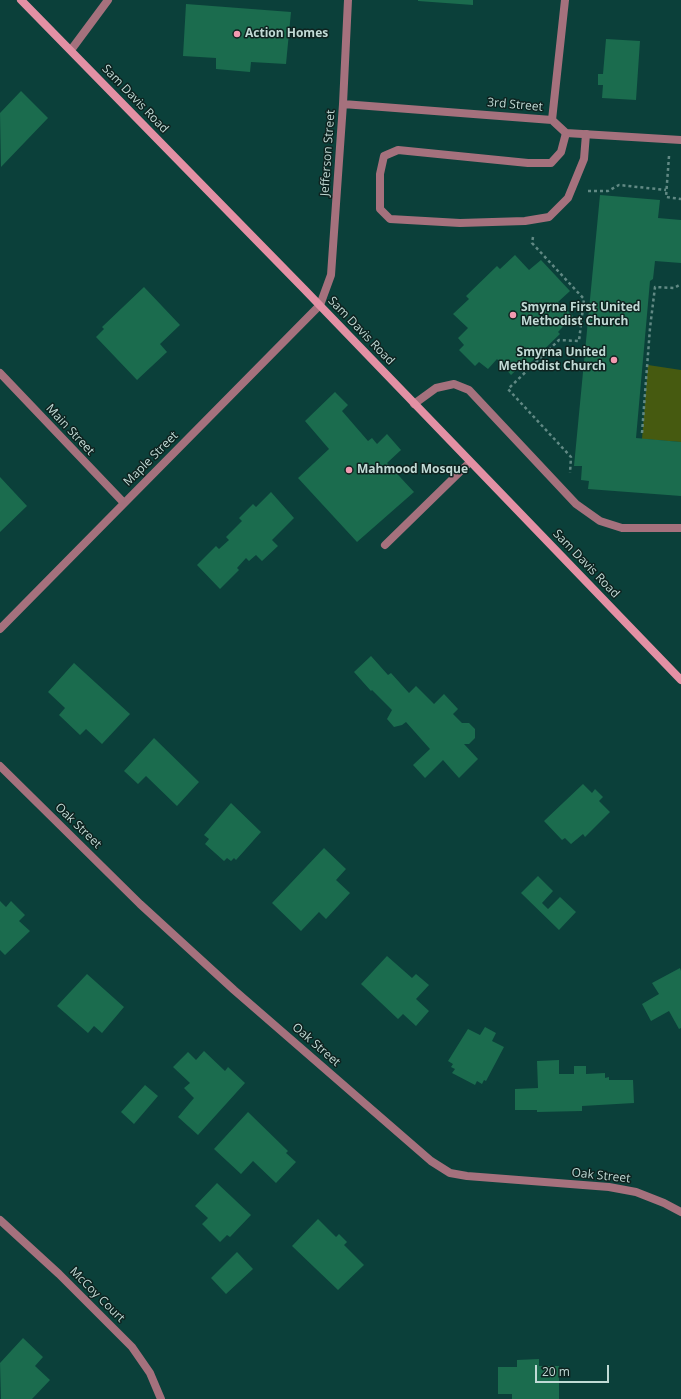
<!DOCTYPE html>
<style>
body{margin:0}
#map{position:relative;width:681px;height:1399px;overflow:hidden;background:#0b403a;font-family:"Open Sans",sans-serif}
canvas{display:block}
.scale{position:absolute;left:535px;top:1365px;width:74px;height:18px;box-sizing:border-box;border:2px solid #c1dad5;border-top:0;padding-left:5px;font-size:12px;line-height:14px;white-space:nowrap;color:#c1dad5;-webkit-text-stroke:3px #0e2320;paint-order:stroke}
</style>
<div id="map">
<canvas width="681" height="1399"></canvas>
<div class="scale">20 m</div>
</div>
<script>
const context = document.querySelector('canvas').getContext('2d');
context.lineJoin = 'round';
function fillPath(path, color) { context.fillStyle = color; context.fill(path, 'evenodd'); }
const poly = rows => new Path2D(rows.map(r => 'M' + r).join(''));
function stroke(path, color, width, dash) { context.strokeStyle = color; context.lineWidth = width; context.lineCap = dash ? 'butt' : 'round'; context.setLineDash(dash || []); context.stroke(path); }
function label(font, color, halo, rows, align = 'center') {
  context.font = font + ' "Open Sans",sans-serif'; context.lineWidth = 3; context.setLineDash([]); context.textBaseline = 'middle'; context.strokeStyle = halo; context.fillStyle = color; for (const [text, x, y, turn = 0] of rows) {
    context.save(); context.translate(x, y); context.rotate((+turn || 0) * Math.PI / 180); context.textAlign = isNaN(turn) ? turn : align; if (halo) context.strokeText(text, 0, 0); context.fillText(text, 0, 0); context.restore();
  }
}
fillPath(poly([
 [648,365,681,370,681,442,642,439]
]), '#465a10');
fillPath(poly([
 [418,0,473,0,473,5,418,1],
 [186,4,291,12,286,64,251,62,250,72,216,69,216,58,183,56],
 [606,39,640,41,636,100,602,98,603,85,598,85,598,74,603,74],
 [21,91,48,118,1,167,0,113],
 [600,195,660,200,658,218,681,220,681,263,655,261,653,279,650,281,636,438,681,442,681,496,588,489,589,481,581,480,582,466,574,466],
 [515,255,529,270,541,260,570,291,558,302,573,316,558,332,560,334,529,364,526,361,511,375,497,359,488,369,479,362,475,366,459,350,464,345,458,338,468,328,453,314,469,299,466,296,497,266,500,269],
 [144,287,180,325,160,344,167,352,137,380,96,337,104,329,102,327],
 [335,392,348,405,342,411,368,441,372,438,377,444,387,434,401,450,387,463,414,492,357,542,298,478,329,449,305,421],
 [0,477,27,506,0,532],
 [271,492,294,518,272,540,278,546,262,561,256,555,249,561,246,558,237,568,239,570,220,589,197,565,216,546,219,549,229,540,226,537,242,521,239,518,253,504,256,507],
 [371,656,388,675,391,673,409,693,416,686,434,704,444,694,458,709,453,714,462,723,469,723,475,729,475,738,469,744,464,744,478,759,459,778,443,760,425,778,413,765,430,749,406,722,402,725,394,727,387,719,392,710,372,690,371,691,354,672],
 [74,663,130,714,102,744,86,729,80,735,59,715,65,708,48,692],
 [154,738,199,782,177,806,146,776,138,784,124,771],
 [583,784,592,793,595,789,603,797,599,801,610,812,585,837,583,834,571,844,565,838,562,840,544,821],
 [231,803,261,832,236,860,234,858,231,861,227,858,224,861,205,844,209,839,204,835],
 [324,848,346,869,336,880,350,893,326,919,319,912,301,931,272,903],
 [538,876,553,891,542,903,548,909,560,897,576,912,559,930,521,893],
 [0,901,6,907,11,901,25,915,19,921,30,931,5,955,0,950],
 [387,956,412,978,416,974,429,985,416,999,429,1011,416,1026,403,1014,398,1019,361,984],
 [680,968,681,971,681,1028,679,1029,669,1011,651,1021,642,1004,659,994,652,983],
 [87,974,124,1007,102,1033,94,1026,88,1033,57,1006],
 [485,1027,496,1033,492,1041,504,1047,486,1081,484,1080,482,1084,477,1081,475,1085,452,1073,455,1069,451,1067,453,1064,448,1061,468,1029,480,1035],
 [204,1051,225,1071,228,1067,245,1083,198,1135,178,1117,194,1098,184,1088,190,1083,173,1067,188,1052,196,1060],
 [559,1060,559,1074,574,1074,574,1066,586,1066,586,1074,605,1073,605,1078,609,1077,609,1080,633,1080,634,1103,582,1106,582,1111,537,1112,537,1110,515,1110,515,1089,538,1088,537,1061],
 [145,1085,158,1096,134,1124,121,1112],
 [248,1112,288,1151,286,1153,296,1162,276,1183,253,1161,241,1174,214,1149],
 [217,1183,251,1215,230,1237,227,1235,220,1242,202,1224,208,1218,195,1206],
 [318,1219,336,1237,339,1234,347,1242,344,1245,364,1265,338,1290,292,1246],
 [237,1252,253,1269,226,1294,211,1278],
 [23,1338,43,1357,35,1366,50,1380,32,1399,1,1399,0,1363],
 [539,1359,539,1366,559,1366,559,1399,512,1399,512,1394,498,1394,498,1367,517,1367,517,1360]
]), '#1b6c4e');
stroke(poly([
 [669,156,666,197,681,199],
 [588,191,608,191,619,185,666,190],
 [533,237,532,243,584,299,579,341,559,340,508,389,571,457,570,473],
 [642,433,650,328,655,287,674,288,681,284]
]), '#618984', 2.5, [3, 3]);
stroke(poly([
 [566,133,561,152,551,163,528,163,398,150,384,156,380,174,380,209,390,219,460,223,525,221,549,217,568,198,584,159,586,134],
 [414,404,436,388,454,384,469,390,576,504,600,521,622,528,681,528],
 [385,545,470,462]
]), '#a5717d', 8);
stroke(poly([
 [71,50,108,0],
 [343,104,552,120,566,133,681,140],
 [552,120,565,0],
 [0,373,124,503],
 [0,629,320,305,331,275,343,104,348,0],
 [0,766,140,904,234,990,431,1161,450,1173,467,1176,609,1187,636,1192,664,1203,681,1212],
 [0,1220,59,1274,132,1347,150,1373,161,1399]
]), '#a5717d', 8);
stroke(poly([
 [21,0,304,289,681,680]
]), '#e390a4', 8);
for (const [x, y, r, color] of [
 [237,34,4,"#f29ab0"],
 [513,315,4,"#f29ab0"],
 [614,360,4,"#f29ab0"],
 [349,470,4,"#f29ab0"]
]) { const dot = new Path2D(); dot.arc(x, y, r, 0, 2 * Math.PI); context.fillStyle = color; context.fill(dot); stroke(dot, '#0e2320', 1.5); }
label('bold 12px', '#c1dad5', '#0e2320', [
 ["Action Homes",245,34],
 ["Smyrna First United",521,308],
 ["Methodist Church",521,322],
 ["Smyrna United",606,353,"right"],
 ["Methodist Church",606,367,"right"],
 ["Mahmood Mosque",357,470]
], 'left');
label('12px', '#c1dad5', '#0e2320', [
 ["Sam Davis Road",135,99,46],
 ["3rd Street",515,105,5],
 ["Jefferson Street",328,153,-86],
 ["Sam Davis Road",361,331,46],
 ["Main Street",70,430,47],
 ["Maple Street",151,459,-45],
 ["Sam Davis Road",586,564,46],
 ["Oak Street",78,826,44],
 ["Oak Street",316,1045,41],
 ["Oak Street",601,1176,6],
 ["McCoy Court",97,1295,45]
]);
</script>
